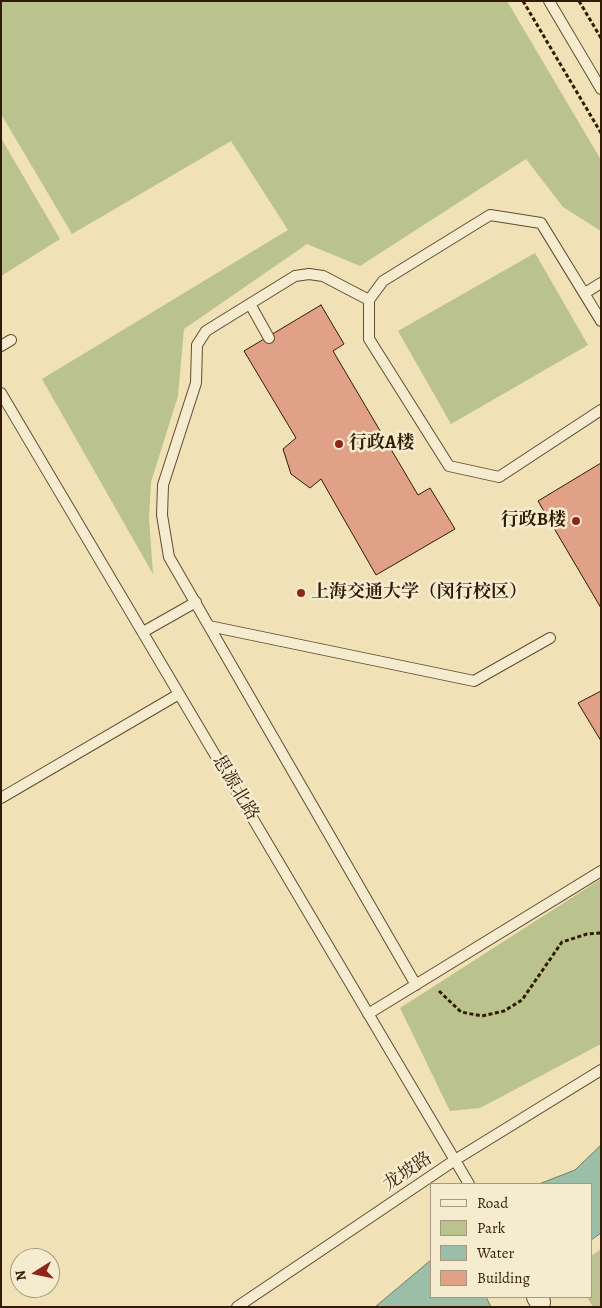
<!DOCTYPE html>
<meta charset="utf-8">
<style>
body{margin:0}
#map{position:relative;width:602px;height:1308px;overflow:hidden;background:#f0e1b6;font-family:Alegreya,serif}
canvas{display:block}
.frame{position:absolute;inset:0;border:2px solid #321b04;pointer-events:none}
.legend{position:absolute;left:430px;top:1183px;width:162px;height:115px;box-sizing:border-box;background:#f5ecd0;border:1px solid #a7987e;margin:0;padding:6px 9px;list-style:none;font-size:15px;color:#321b04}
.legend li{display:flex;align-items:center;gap:10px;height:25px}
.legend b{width:25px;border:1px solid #a7987e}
.north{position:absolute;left:10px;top:1248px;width:50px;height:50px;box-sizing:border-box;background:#f5ecd0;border:1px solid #a7987e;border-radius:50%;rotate:260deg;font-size:14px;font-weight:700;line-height:20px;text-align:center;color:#321b04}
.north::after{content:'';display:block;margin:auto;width:18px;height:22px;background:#8f2418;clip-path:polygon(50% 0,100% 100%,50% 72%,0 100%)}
</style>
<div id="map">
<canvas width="602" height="1308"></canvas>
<div class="frame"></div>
<ul class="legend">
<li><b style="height:6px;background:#f5ecd0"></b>Road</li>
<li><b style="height:14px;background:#bac28d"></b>Park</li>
<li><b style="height:14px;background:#9bbea9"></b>Water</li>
<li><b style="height:14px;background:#e0a187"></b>Building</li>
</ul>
<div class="north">N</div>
</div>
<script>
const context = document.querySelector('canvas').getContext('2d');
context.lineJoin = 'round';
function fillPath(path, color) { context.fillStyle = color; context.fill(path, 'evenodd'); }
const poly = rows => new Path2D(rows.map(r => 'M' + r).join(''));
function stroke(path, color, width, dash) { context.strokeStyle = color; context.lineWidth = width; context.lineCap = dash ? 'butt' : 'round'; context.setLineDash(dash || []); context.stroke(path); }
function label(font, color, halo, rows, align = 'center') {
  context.font = font + ' Alegreya,"Noto Serif SC",serif'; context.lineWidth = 5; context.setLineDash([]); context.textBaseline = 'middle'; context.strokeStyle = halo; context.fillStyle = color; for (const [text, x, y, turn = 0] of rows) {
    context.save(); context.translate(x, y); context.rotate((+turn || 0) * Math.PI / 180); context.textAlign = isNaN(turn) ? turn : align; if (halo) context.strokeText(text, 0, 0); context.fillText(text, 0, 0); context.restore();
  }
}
fillPath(poly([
 [1,1,507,1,601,160,601,231,563,207,526,159,360,266,307,244,184,329,178,396,151,482,149,518,153,574,42,379,288,230,231,141,72,234,1,114],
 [1,138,60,239,1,276],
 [535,253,588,345,451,424,398,331],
 [601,879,601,1044,480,1108,450,1111,400,1008],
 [601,1249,601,1307,593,1307,587,1297,591,1297,591,1256]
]), '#bac28d');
const water = poly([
 [601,1145,601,1233,591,1240,591,1184,539,1184,575,1170,601,1145],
 [431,1260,431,1297,486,1297,491,1307,375,1307,431,1260]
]);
fillPath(water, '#9bbea9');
stroke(water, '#717d67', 1);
const building = poly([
 [321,305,344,344,333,351,418,495,430,488,455,529,376,575,321,479,310,488,291,474,283,449,296,438,244,351,321,305],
 [601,463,601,608,538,501,601,463],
 [601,691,601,741,578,703,601,691]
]);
fillPath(building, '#e0a187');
stroke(building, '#321b04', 1);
const lane = poly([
 [549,1,601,89],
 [585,293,601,283],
 [369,300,323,276,309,274,295,276,206,331,197,345,196,383,163,485,162,515,169,557,416,985],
 [250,304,269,338],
 [601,321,541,223,490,215,383,281,369,300,369,339,449,466,499,477,601,410],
 [1,346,11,340],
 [1,393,469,1184],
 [209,626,474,681,550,638],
 [143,632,196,602],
 [1,798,179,694],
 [368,1014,601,871],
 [237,1307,455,1160,601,1070]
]);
const street = poly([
 [537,1297,540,1302]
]);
stroke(lane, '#624c30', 12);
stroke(street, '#624c30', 22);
stroke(poly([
 [523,1,601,133],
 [579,1,601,38],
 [439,991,461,1012,482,1016,504,1011,522,1000,562,942,587,934,601,933]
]), '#321b04', 3, [4, 2.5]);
stroke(lane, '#f5ecd0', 10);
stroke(street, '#f5ecd0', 20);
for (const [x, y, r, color] of [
 [339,444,5,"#8f2418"],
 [576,521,5,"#8f2418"],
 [301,593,5,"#8f2418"]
]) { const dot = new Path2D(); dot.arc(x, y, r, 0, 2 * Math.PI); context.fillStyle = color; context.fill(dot); stroke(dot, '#f5ecd0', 2); }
label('bold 18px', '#321b04', '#f5ecd0', [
 ["行政A楼",349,444],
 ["行政B楼",566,521,"right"],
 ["上海交通大学（闵行校区）",311,593]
], 'left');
label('18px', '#321b04', '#f5ecd0', [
 ["思源北路",235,788,59],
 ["龙坡路",408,1172,-34]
]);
</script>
